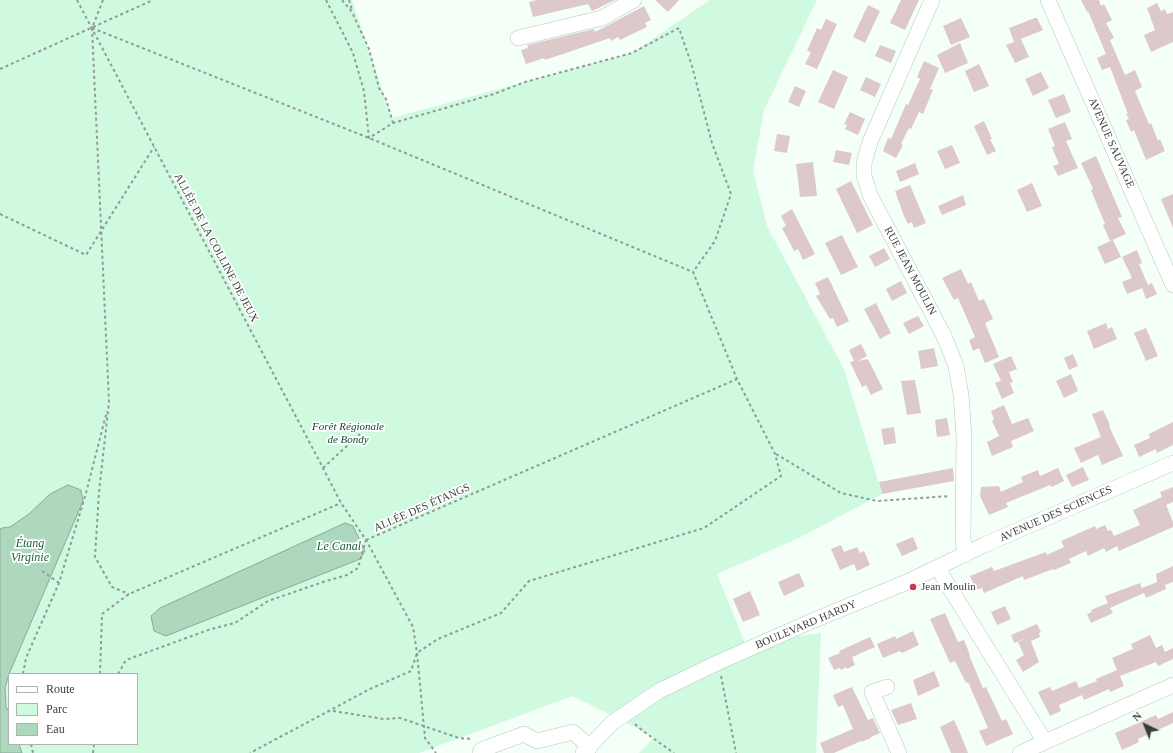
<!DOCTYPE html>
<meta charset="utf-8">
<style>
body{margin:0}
#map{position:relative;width:1173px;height:753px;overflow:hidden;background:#f4fff8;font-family:"Times New Roman",serif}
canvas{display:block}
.legend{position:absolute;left:8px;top:673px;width:130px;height:72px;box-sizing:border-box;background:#fff;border:1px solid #afb2b0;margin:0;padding:5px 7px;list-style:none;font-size:12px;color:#373e3a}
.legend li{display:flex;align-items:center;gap:8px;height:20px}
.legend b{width:20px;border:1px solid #afb2b0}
.north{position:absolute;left:1125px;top:705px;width:40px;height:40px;-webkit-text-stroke:3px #fff;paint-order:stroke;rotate:317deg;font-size:11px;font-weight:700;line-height:16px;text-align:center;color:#373e3a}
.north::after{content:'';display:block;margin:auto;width:14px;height:18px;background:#373e3a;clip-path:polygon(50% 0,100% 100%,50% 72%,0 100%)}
</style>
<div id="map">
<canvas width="1173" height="753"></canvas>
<ul class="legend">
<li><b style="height:5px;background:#fff"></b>Route</li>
<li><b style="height:11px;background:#cffae0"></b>Parc</li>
<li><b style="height:11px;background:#add8be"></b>Eau</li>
</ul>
<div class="north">N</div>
</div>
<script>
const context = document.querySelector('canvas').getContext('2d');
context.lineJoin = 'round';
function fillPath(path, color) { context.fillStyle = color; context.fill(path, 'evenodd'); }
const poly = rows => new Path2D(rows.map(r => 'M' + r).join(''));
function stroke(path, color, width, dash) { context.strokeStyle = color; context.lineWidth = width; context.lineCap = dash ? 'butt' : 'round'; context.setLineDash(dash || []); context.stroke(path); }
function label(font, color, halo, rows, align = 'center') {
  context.font = font + ' "Times New Roman",serif'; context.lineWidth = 3.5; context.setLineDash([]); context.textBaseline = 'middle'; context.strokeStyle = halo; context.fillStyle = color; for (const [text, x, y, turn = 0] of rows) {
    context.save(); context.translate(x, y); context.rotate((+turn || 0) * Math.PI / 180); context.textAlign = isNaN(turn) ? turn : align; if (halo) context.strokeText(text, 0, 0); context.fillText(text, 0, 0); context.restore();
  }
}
fillPath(poly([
 [0,0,352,0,392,118,632,53,710,0,817,0,764,110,753,171,767,226,844,369,882,494,799,538,717,574,745,643,821,633,816,753,639,753,654,737,573,696,419,753,0,753],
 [9,674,137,674,137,744,9,744]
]), '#cffae0');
const water = poly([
 [68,485,81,490,83,501,9,674,5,688,6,707,9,712,9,744,19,744,22,753,0,753,0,529,2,528,10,527,29,514,50,494,68,485],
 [345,523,353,526,365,551,360,559,166,636,154,631,151,616,160,608,345,523]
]);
fillPath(water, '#add8be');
stroke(water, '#8aaa96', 1);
fillPath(poly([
 [537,0,615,0,592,11,588,4,533,17,529,2],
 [655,0,679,0,668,12],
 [901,0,919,0,905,30,890,23],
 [1081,0,1099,0,1101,6,1104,4,1112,20,1106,23,1114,38,1110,40,1125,75,1135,70,1142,87,1135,91,1149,124,1151,123,1158,141,1160,139,1165,151,1146,160,1134,130,1131,132,1126,120,1129,119,1126,114,1128,114,1110,67,1102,70,1097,58,1106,54,1088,11,1087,12],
 [1157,3,1161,11,1165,9,1167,14,1173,12,1173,42,1151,52,1144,35,1155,30,1147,8],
 [868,5,880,11,865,43,853,37],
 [644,6,651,20,645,23,647,27,620,40,618,37,611,41,610,38,545,60,544,58,526,64,521,50,528,48,527,45,594,29,595,32],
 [961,18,970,37,951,45,943,26],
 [1035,18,1037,18,1043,30,1021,39,1029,57,1015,63,1006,45,1014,42,1009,28],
 [826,19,837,24,817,69,805,64,811,52,807,51,817,28,821,30],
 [960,43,968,63,945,73,937,55],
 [880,45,896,51,891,63,875,56],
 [924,61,939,68,930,89,933,90,923,114,919,112,911,129,909,128,901,144,903,145,896,158,883,151,888,138,891,139,906,104,908,105,920,79,917,77],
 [979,64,989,86,974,92,965,71],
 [833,70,848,77,834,109,818,102],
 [1041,72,1049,88,1033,96,1025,79],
 [866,77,881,84,875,97,860,90],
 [795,86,806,91,799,107,788,102],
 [1064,94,1071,112,1056,118,1048,100],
 [850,112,865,119,858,135,845,129,847,125,844,124],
 [984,121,992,139,990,139,996,151,987,155,974,126],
 [1065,122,1072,139,1066,141,1078,168,1058,176,1053,166,1059,164,1052,147,1055,146,1048,129],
 [777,134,790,136,787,153,774,151],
 [952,145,960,163,945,169,937,151],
 [836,150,852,153,849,165,833,162],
 [1096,156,1122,217,1118,218,1126,234,1110,241,1103,225,1105,224,1091,190,1093,189,1081,163],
 [813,162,817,196,800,197,796,164],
 [915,163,919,174,900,182,896,171],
 [851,181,873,225,857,233,836,189],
 [1032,183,1042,206,1027,212,1017,190],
 [910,185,926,223,914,228,912,222,908,224,904,216,895,191],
 [1173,194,1173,228,1161,199],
 [963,195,966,205,942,215,938,206],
 [792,209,815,254,803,260,798,249,794,251,782,228,786,226,781,216],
 [842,235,858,267,841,275,825,243],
 [1113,240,1121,257,1105,264,1097,247],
 [884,248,890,259,875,267,869,256],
 [1137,250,1142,263,1139,264,1148,285,1152,283,1157,294,1146,299,1142,288,1145,287,1127,294,1122,282,1132,278,1122,257],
 [961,269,968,284,971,282,979,301,984,299,993,319,985,323,999,357,985,363,979,348,973,351,969,340,975,337,958,298,954,300,942,278],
 [828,277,849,321,837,327,833,318,830,319,816,296,820,294,815,283],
 [901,281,907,293,892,301,886,289],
 [876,303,891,333,880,339,864,309],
 [918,316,924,326,909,334,903,323],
 [1106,323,1108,329,1112,327,1117,339,1094,349,1087,331],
 [1146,328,1158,356,1146,361,1134,333],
 [861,344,867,356,858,361,868,359,883,389,871,395,866,385,862,387,850,362,854,361,849,350],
 [934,348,938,366,921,369,918,351],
 [1073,354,1078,366,1069,370,1064,358],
 [1011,356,1017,369,1009,372,1013,382,1010,383,1014,393,1002,399,995,383,1001,381,993,364],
 [1071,374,1078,391,1064,398,1056,381],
 [915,380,921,413,907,415,901,381],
 [1004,405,1012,424,1028,418,1034,431,1011,441,1013,447,992,456,987,442,999,436,992,421,994,419,991,411],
 [1103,410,1110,425,1109,426,1123,456,1102,465,1098,455,1081,463,1074,448,1101,437,1092,414],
 [947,418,950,435,937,437,935,420],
 [1173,422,1173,445,1157,453,1156,449,1139,457,1134,445,1150,438,1149,434],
 [894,427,896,443,884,445,881,429],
 [1083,467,1089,480,1072,487,1066,475],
 [953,468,954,481,882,494,879,482],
 [1058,468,1064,481,1052,487,1050,485,1006,503,1008,507,989,515,980,496,981,487,999,486,1001,492,1023,482,1021,477,1038,470,1040,476],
 [1173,487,1173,502,1166,505,1173,522,1173,527,1119,551,1117,546,1106,552,1104,548,1088,556,1086,551,1069,559,1071,563,1054,570,1053,569,1024,580,1023,576,984,593,982,588,976,590,970,576,992,567,994,571,1046,552,1047,555,1064,547,1061,541,1095,526,1096,529,1105,525,1108,531,1111,530,1114,536,1140,525,1133,510,1162,497,1160,492],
 [913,537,918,549,902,556,896,544],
 [841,545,844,552,857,547,860,553,864,551,870,565,857,571,854,564,840,570,831,549],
 [1173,566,1173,582,1165,585,1166,589,1146,598,1144,593,1110,608,1113,613,1091,623,1087,614,1092,612,1091,610,1108,603,1105,596,1140,583,1142,588,1157,582,1156,574],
 [799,573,805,586,784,596,778,582],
 [750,591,760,615,743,622,733,599],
 [1005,606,1011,619,997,625,991,612],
 [945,613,958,642,964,640,970,655,969,655,983,688,986,687,1002,721,1006,719,1013,734,986,746,979,731,988,728,968,682,966,683,955,661,950,663,930,619],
 [1037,624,1041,632,1039,633,1040,637,1031,641,1039,662,1023,672,1016,660,1024,655,1018,642,1024,639,1014,643,1011,635],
 [913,631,919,645,902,653,900,651,883,658,877,644,895,636,896,639],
 [1150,635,1156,648,1162,645,1165,652,1173,648,1173,659,1158,666,1156,662,1120,676,1124,686,1110,692,1109,689,1084,700,1079,688,1097,681,1096,679,1117,670,1112,658,1133,649,1131,644],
 [870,637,875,647,852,657,855,665,847,669,846,667,841,670,840,668,834,670,828,658,840,653,839,651],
 [934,671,940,686,918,696,913,680],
 [1076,681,1082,695,1059,705,1061,711,1050,716,1038,692,1050,687,1052,691],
 [852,687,868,720,873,718,880,733,871,737,871,738,861,742,861,741,834,753,824,753,820,743,853,729,843,705,838,707,833,695],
 [911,703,917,719,898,725,891,710],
 [1173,712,1173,723,1138,739,1139,742,1122,750,1115,733,1156,715,1158,719],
 [954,720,962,738,968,753,951,753,940,727]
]), '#dec9ca');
const minor = poly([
 [932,0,870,142,864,163,864,176,871,197,944,336,956,366,961,395,964,436,963,538,965,555],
 [1048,0,1173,285],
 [518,38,602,18,634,0],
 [939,568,943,577,1045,742],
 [887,687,872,692,899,753],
 [480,753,481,750,524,734,537,741,573,732,590,747],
 [583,753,612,723,659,691,717,663,812,621,907,582,984,545,1173,463],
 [1020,753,1173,685]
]);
stroke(minor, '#b6c8bd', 16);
stroke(poly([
 [77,0,323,468,341,503,366,540,413,627,417,653,425,738,436,753],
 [103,0,92,28,109,402,99,492,95,557,112,587,129,594],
 [326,0,353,53,364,91,369,138,393,123,494,94,525,82,632,53,679,28,692,66,712,143,731,194,715,241,693,272],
 [342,0,352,12,369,49,379,88,386,99,393,123],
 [349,0,352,10],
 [92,28,369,138,693,272,737,379,775,454,781,476,704,528,529,581,501,613,438,639,417,653,411,671,370,689,250,753],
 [0,69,153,0],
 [0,214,86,255,154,147],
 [776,454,841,493,877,501,950,496],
 [323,468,360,434],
 [366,540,737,379],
 [42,571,59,583],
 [23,674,26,658,59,583,86,493,107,411],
 [100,674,102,614,129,594,341,503],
 [118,674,126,660,211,629,235,623,268,601,323,582,347,575,358,568,366,540],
 [721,676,736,753],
 [333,711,384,719,400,718,459,738,472,739],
 [635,724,643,731,674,753],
 [31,744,33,753],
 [93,753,94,744]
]), '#919a95', 2, [3, 3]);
stroke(minor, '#fff', 15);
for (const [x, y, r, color] of [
 [913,587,4,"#c83854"]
]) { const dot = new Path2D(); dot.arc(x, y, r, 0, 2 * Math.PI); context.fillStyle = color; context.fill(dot); stroke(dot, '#fff', 1.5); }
label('11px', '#373e3a', '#fff', [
 ["AVENUE SAUVAGE",1111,143,66],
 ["ALLÉE DE LA COLLINE DE JEUX",216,248,62],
 ["RUE JEAN MOULIN",910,271,62],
 ["ALLÉE DES ÉTANGS",422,508,-24],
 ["AVENUE DES SCIENCES",1056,514,-24],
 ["BOULEVARD HARDY",806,625,-23]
]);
label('italic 11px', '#093f27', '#fff', [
 ["Forêt Régionale",348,427],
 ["de Bondy",348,440]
]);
label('11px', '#373e3a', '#fff', [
 ["Jean Moulin",921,587]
], 'left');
label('italic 12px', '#195f3e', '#fff', [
 ["Étang",30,544],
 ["Virginie",30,558],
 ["Le Canal",339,547]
]);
</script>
